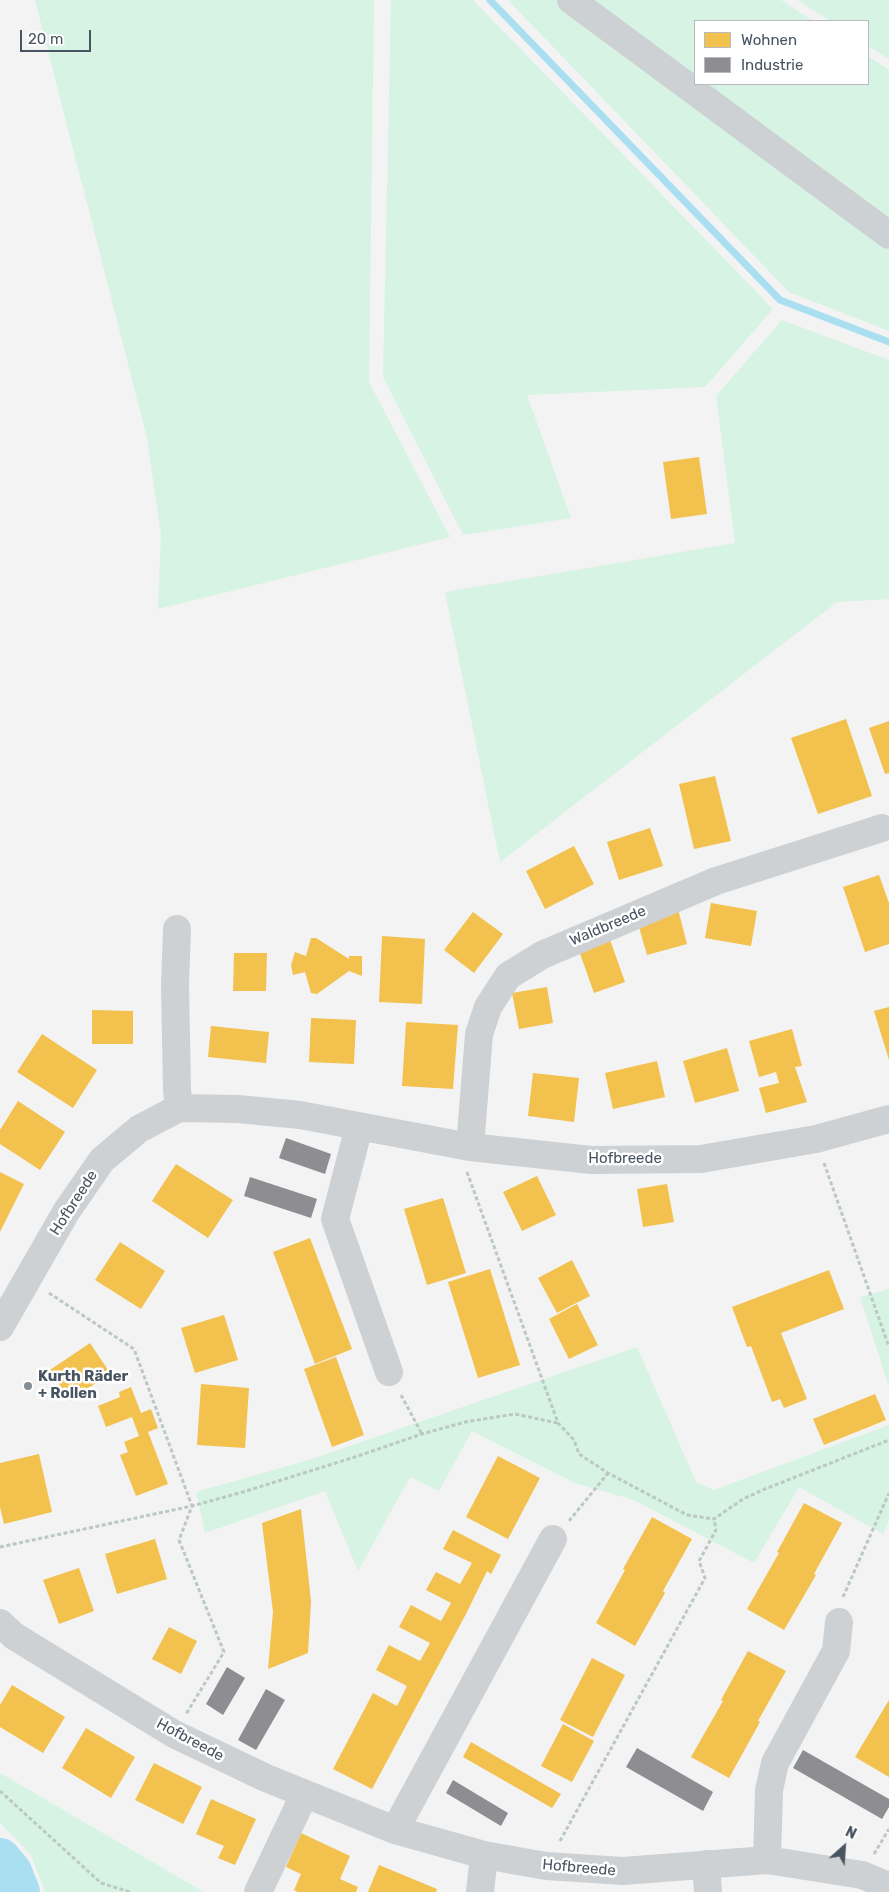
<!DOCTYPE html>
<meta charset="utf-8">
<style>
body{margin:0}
#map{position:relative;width:889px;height:1892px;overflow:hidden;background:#f3f3f3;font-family:Rubik,sans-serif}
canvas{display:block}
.legend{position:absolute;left:694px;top:20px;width:175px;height:65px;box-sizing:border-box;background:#fff;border:1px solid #b6bbc0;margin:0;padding:6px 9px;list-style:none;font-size:15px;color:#485461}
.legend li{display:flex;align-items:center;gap:10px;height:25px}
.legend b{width:25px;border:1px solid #b6bbc0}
.north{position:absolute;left:819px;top:1822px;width:50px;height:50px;-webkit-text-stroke:4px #fff;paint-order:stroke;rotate:26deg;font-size:14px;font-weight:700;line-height:20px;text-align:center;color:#485461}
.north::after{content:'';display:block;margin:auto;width:18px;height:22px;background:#485461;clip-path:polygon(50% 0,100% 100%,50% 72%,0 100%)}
.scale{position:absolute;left:20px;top:30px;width:71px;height:22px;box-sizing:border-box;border:2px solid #485461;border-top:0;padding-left:6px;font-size:15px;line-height:18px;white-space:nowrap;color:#485461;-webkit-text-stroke:4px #fff;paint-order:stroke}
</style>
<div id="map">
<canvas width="889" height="1892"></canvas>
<ul class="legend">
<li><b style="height:14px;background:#f2c14e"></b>Wohnen</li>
<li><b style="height:14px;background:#8d8d92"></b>Industrie</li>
</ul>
<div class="north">N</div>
<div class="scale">20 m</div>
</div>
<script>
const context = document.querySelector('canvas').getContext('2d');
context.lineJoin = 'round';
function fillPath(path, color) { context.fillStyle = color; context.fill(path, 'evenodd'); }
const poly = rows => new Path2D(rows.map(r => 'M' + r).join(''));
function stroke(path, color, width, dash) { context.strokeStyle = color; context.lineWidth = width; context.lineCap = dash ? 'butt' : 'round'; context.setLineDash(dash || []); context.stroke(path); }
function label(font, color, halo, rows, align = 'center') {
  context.font = font + ' Rubik,sans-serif'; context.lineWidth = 5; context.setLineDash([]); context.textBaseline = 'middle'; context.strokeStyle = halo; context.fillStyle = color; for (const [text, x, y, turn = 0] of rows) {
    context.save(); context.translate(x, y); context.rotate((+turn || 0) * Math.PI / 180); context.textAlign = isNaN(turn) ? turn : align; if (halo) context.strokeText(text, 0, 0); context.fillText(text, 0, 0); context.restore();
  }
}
fillPath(poly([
 [35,0,374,0,369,382,450,537,158,609,161,535,147,438],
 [391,0,473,0,773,309,705,387,527,395,571,518,463,535,383,377],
 [508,0,781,0,813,21,695,21,695,84,868,84,868,56,889,70,889,331,789,292],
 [797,0,889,0,889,59,868,46,868,21,830,21],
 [782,320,889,360,889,599,837,602,500,862,445,592,735,543,716,396],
 [889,1289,889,1387,860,1297],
 [637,1347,696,1482,714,1490,889,1425,889,1520,883,1534,799,1487,754,1563,634,1500,575,1483,472,1431,439,1491,410,1477,358,1571,325,1491,205,1533,196,1492,309,1460],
 [0,1773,202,1891,203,1892,45,1892,31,1855,0,1823]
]), '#d6f3e3');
fillPath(poly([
 [699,457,707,514,671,519,663,462],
 [846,719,872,796,818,814,791,738],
 [889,721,889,773,885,774,869,728],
 [715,776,731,841,694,849,679,784],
 [650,828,663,866,619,880,607,842],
 [574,846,594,884,545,909,526,871],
 [879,875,889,903,889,944,865,952,843,887],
 [711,903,757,911,751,946,705,938],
 [678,909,687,944,647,955,637,920],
 [473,912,503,934,474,973,444,950],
 [382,936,425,939,422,1004,379,1002],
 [609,937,625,982,594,993,578,948],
 [311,938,316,938,349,959,349,956,362,956,362,976,349,971,317,994,311,993,305,972,293,975,291,965,295,952,306,956],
 [234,953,267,953,266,991,233,991],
 [547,987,553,1023,519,1029,512,993],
 [889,1007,889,1060,874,1011],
 [92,1010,133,1011,133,1044,92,1044],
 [311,1018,356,1020,354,1064,309,1062],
 [406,1022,458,1025,453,1089,402,1086],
 [211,1026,269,1032,266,1063,208,1057],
 [792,1029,802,1066,795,1067,807,1102,766,1113,759,1088,779,1083,776,1072,759,1077,749,1041],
 [42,1034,97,1070,73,1108,17,1072],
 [727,1048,739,1091,695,1103,683,1061],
 [657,1061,665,1097,613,1109,605,1073],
 [533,1073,579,1078,574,1122,528,1116],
 [18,1101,65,1132,40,1170,0,1144,0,1130],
 [176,1164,233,1200,208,1238,152,1201],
 [0,1172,24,1184,0,1232],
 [537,1176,556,1215,522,1231,503,1192],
 [667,1184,674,1222,643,1227,637,1189],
 [443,1198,466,1273,427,1285,404,1209],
 [310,1238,352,1349,315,1364,273,1252],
 [120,1242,165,1271,141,1309,95,1280],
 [572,1260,590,1296,557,1313,538,1278],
 [490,1269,520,1365,478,1378,448,1282],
 [829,1270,844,1309,781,1333,807,1399,784,1408,780,1399,772,1402,751,1346,747,1347,732,1307],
 [577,1304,598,1345,569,1359,549,1319],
 [224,1315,238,1360,195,1373,181,1328],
 [90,1343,110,1373,70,1401,50,1370],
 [336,1357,364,1435,332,1447,304,1369],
 [201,1384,249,1388,245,1448,197,1445],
 [131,1387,141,1413,151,1409,158,1428,148,1432,168,1484,136,1496,120,1455,128,1452,124,1442,139,1436,132,1417,106,1427,98,1406,120,1397,119,1392],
 [875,1394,886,1420,824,1445,813,1419],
 [39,1454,52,1512,4,1524,0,1507,0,1463],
 [498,1456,540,1478,508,1539,466,1517],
 [804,1503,842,1523,814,1574,816,1575,784,1630,747,1609,779,1553,777,1552],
 [301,1509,311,1601,308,1653,268,1669,273,1612,262,1523],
 [652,1517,692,1539,663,1591,665,1593,635,1646,596,1623,625,1570,623,1569],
 [453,1530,501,1555,491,1574,487,1571,467,1612,372,1789,333,1769,373,1693,397,1706,407,1686,376,1670,389,1645,420,1661,430,1643,399,1627,411,1605,441,1621,451,1603,426,1590,436,1572,460,1584,472,1563,443,1549],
 [155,1539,167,1579,117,1594,105,1554],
 [79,1568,94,1611,59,1624,43,1580],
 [169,1627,197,1641,181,1674,152,1659],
 [748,1651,786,1671,758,1721,760,1722,729,1778,691,1757,723,1701,721,1700],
 [592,1658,625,1675,593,1737,560,1720],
 [12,1685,65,1717,43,1753,0,1727,0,1705],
 [889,1700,889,1777,855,1757],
 [563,1724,594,1741,572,1782,541,1766],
 [86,1728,135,1757,111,1798,62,1768],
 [471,1742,561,1794,552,1808,463,1757],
 [154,1763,202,1787,183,1824,135,1800],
 [211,1799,256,1819,235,1865,218,1858,224,1846,196,1834],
 [301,1833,350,1856,340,1879,358,1887,356,1892,298,1892,294,1890,301,1874,286,1867],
 [379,1865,437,1889,436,1892,368,1892]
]), '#f2c14e');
fillPath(poly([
 [286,1138,331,1154,325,1174,279,1158],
 [250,1177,317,1199,311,1218,244,1196],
 [227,1667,245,1678,223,1715,206,1704],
 [266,1689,285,1700,256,1750,238,1740],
 [637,1748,713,1792,703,1811,626,1767],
 [803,1750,889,1799,889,1807,882,1819,793,1768],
 [453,1780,508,1813,501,1826,446,1793]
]), '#8d8d92');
stroke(poly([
 [490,0,780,300,889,342]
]), '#aadff2', 7);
stroke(poly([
 [0,1859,11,1872,19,1892]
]), '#aadff2', 42);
stroke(poly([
 [824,1163,889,1347],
 [467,1172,558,1423,574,1440,579,1454,608,1473,687,1515,714,1519,743,1499,765,1489,889,1440],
 [49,1293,134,1349,192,1506,179,1540,224,1652,186,1714],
 [401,1395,422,1434],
 [569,1521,608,1473],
 [0,1547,192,1506,243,1492,358,1456,422,1434,465,1422,515,1414,557,1423],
 [843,1597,889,1493],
 [0,1791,101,1883,130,1892],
 [560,1841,705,1578,699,1561,716,1530,714,1519],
 [874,1854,889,1829]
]), '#bbc8c4', 3, [4, 2.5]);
stroke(poly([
 [571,0,889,235],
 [177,929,175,985,177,1090,179,1108],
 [359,1127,335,1219,389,1372],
 [470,1147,479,1034,488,1007,508,976,542,955,716,881,882,828],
 [0,1327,66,1212,102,1160,139,1129,179,1108,238,1109,300,1115,470,1147,591,1160,701,1159,816,1139,889,1119],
 [0,1623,14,1636,174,1734,266,1778,395,1830,484,1855,546,1866,623,1871,767,1860,862,1875,889,1886],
 [395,1830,553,1539],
 [767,1860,769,1790,775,1763,836,1651,839,1622],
 [706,1864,708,1892],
 [258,1892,304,1795],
 [480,1892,484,1855]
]), '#ced1d4', 28);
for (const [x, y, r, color] of [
 [28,1386,5,"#848c94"]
]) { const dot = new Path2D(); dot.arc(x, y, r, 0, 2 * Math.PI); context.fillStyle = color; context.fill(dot); stroke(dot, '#fff', 2); }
label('15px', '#485461', '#fff', [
 ["Waldbreede",608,926,-23],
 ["Hofbreede",625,1159],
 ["Hofbreede",74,1203,-57],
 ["Hofbreede",190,1740,28],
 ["Hofbreede",579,1868,5]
]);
label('bold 15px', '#485461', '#fff', [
 ["Kurth Räder",38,1377],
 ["+ Rollen",38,1394]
], 'left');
</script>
